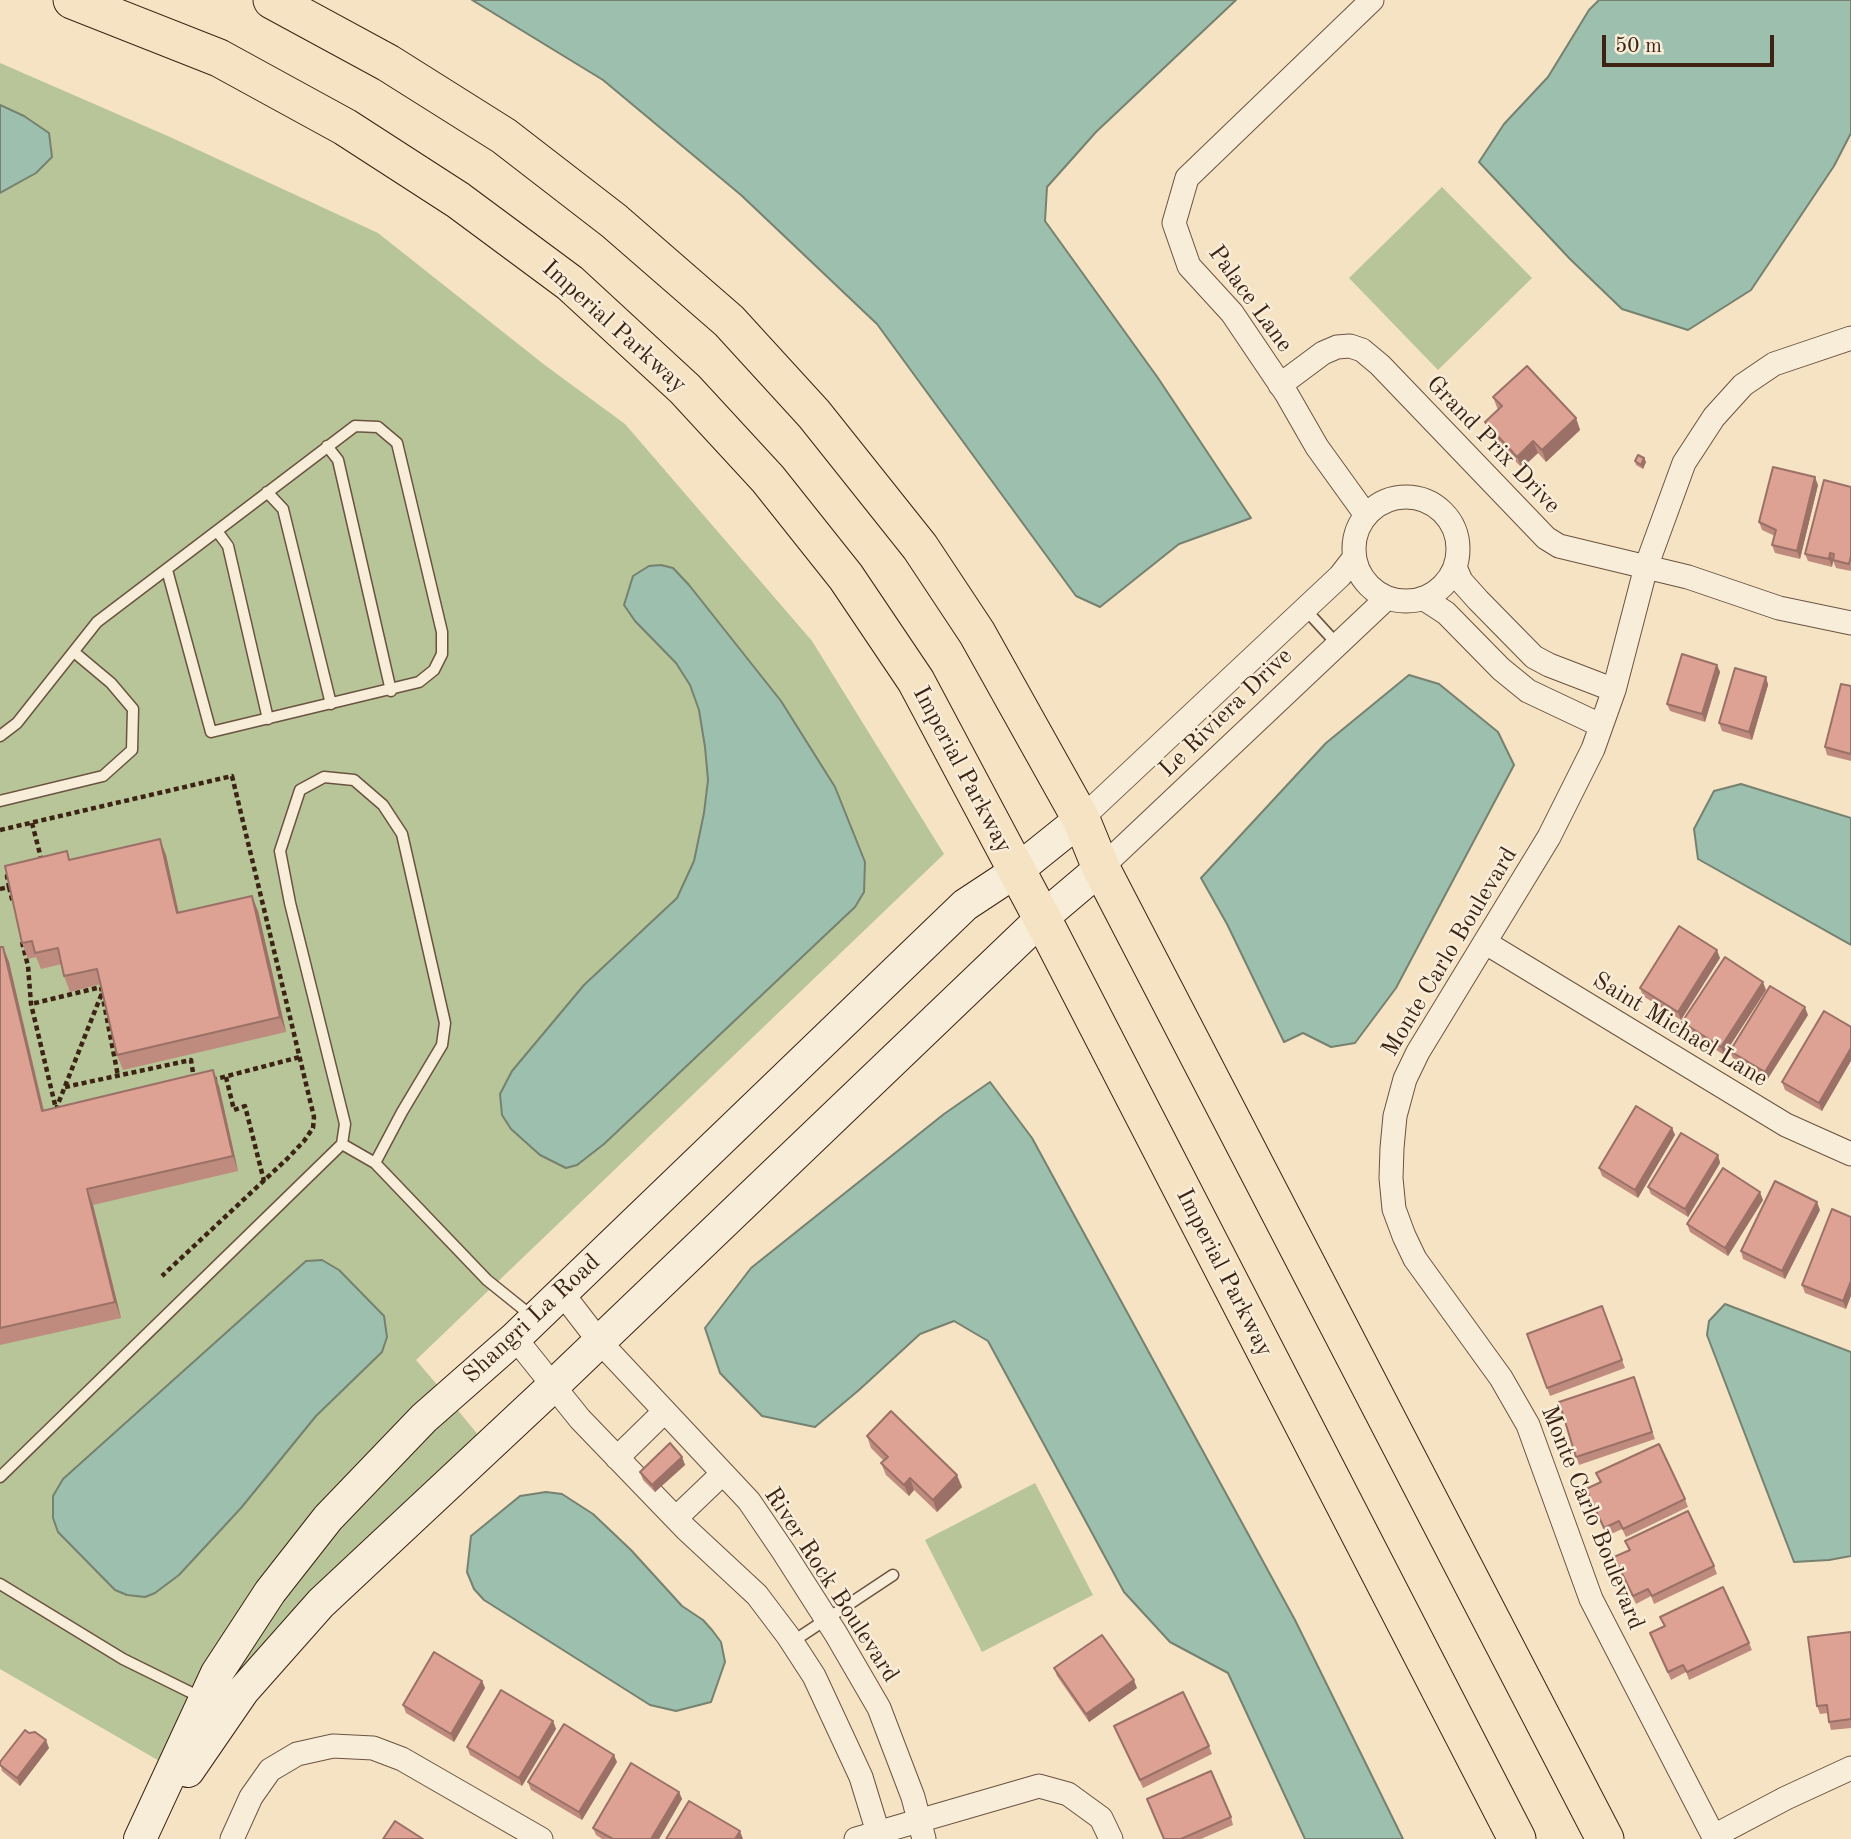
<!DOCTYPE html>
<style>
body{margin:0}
#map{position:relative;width:1851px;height:1839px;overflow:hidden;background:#f5e3c4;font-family:"Old Standard TT",serif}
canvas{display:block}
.scale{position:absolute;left:1602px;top:35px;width:172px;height:32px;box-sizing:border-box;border:4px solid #3c2314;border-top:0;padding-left:9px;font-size:21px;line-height:24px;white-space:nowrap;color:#3c2314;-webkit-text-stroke:5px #f8edd9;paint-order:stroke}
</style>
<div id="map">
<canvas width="1851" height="1839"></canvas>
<div class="scale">50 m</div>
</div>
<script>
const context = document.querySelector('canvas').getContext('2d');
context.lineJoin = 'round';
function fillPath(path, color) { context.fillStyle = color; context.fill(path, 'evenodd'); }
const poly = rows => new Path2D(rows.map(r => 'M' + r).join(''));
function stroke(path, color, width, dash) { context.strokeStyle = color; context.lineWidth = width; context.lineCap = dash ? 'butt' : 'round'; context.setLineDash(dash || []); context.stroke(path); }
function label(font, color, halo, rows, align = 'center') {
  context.font = font + ' "Old Standard TT",serif'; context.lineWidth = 5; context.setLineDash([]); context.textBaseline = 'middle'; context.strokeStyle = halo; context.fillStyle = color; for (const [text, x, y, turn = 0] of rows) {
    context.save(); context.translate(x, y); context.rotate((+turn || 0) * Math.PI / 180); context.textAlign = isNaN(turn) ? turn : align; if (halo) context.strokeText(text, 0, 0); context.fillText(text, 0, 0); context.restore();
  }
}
fillPath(poly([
 [0,63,170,137,378,233,546,366,625,424,812,641,944,854,416,1360,439,1387,161,1762,0,1669],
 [1442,187,1532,278,1438,370,1349,278],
 [456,1408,479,1436,216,1708,228,1679,281,1599,338,1527],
 [1035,1483,1093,1595,982,1652,925,1540]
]), '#b7c598');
const water = poly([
 [472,0,1236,0,1096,132,1047,187,1045,221,1158,378,1251,518,1179,544,1100,607,1076,596,877,324,741,195,603,80,472,0],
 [1599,0,1851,0,1851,133,1834,166,1751,290,1688,330,1622,309,1570,259,1479,162,1504,124,1548,77,1589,10,1599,0],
 [0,105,24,116,49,133,52,157,36,173,0,193,0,105],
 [661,565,673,568,689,585,781,701,835,787,865,862,864,892,855,907,604,1144,577,1165,566,1168,540,1155,511,1129,502,1115,500,1094,512,1071,584,985,677,898,694,861,704,813,708,780,705,747,699,710,690,685,676,663,635,621,624,605,633,576,649,566,661,565],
 [1409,675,1439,684,1498,732,1514,765,1396,988,1355,1043,1331,1047,1303,1033,1284,1042,1227,924,1201,878,1326,743,1409,675],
 [1741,784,1851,818,1851,945,1698,859,1694,829,1714,791,1741,784],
 [990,1082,1032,1138,1295,1620,1403,1839,1305,1839,1228,1673,1170,1642,1124,1592,988,1341,954,1321,920,1334,859,1390,815,1427,762,1416,720,1373,705,1328,751,1268,944,1114,990,1082],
 [322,1260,339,1270,384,1316,387,1337,382,1352,316,1416,241,1508,179,1575,155,1593,145,1597,127,1595,115,1590,58,1532,53,1518,53,1496,63,1479,306,1261,322,1260],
 [1725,1304,1851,1352,1851,1556,1829,1560,1794,1562,1707,1335,1709,1321,1725,1304],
 [546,1492,562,1494,593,1514,631,1550,682,1606,703,1620,712,1630,721,1642,725,1662,711,1702,676,1711,650,1705,484,1600,474,1589,467,1572,471,1536,520,1496,546,1492]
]);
fillPath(water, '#9dbfad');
stroke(water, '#768170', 2);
const lane = poly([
 [327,446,338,460,391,691],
 [267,492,283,509,331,704],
 [217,531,228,546,268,719],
 [1305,609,1337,644],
 [0,736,17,723,97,622,355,426,378,427,397,443,442,632,442,654,434,670,419,682,211,732,167,570],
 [0,801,103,776,132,750,133,709,111,683,74,652],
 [342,1144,345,1124,290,903,280,851,300,790,324,777,354,780,383,805,402,834,445,1023,442,1045,402,1112,375,1163],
 [0,1477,342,1144,375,1163,487,1280,533,1317],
 [0,1584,123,1659,202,1698],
 [792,1642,893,1575]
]);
const street = poly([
 [1280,385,1323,353,1337,347,1350,346,1362,350,1380,365,1546,538,1559,546,1688,577,1779,608,1851,623],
 '1354 549a52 52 0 1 1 104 0a52 52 0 1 1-104 0Z',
 [1366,515,1317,447,1286,393,1232,313,1189,266,1174,223,1187,178,1372,0],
 [1455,567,1461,581,1478,600,1534,657,1549,665,1614,690],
 [1423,598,1446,613,1501,669,1528,691,1600,725],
 [1081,819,1340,576,1354,558],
 [1101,868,1387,598],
 [1486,943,1786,1125,1851,1154],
 [562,1293,599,1341,749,1501,783,1551,836,1634,879,1708,913,1797,924,1839],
 [515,1338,580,1419,686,1529,757,1595,788,1636,814,1676,861,1777,880,1839],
 [617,1458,664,1412],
 [676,1518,722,1474],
 [1714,1836,1786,1798,1851,1768],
 [232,1839,251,1797,270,1770,297,1754,333,1746,373,1748,402,1759,541,1839],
 [856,1839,1039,1786,1068,1794,1101,1818,1111,1839],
 [1715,1839,1591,1599,1528,1425,1501,1378,1415,1259,1404,1236,1394,1209,1391,1178,1392,1148,1395,1116,1405,1079,1418,1052,1549,837,1593,749,1614,690,1646,567,1684,463,1714,417,1743,385,1774,364,1851,338]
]);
const secondary = poly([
 [188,1771,243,1691,321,1603,552,1387,1042,918,1101,868],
 [140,1839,217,1673,270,1592,328,1518,424,1418,515,1338,965,905,1015,872,1081,819]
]);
const primary = poly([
 [72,0,219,58,345,127,458,200,570,283,685,389,768,479,846,577,916,681,1042,918,1517,1839],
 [272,0,388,63,504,136,614,221,729,321,814,414,920,547,977,633,1081,819,1101,868,1605,1839]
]);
stroke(lane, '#6a5340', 13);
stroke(street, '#6a5340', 25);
stroke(secondary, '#3c2314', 34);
stroke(primary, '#3c2314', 39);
stroke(poly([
 [32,823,42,862],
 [0,830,232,776,314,1117,313,1128,304,1141,288,1158,162,1276],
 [9,887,13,903],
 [0,889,9,887,7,876,9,875],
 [22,942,28,966,31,1004,56,1109,102,993,101,987,31,1004],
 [102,993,118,1076],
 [226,1077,234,1110,245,1106,264,1181],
 [212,1080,300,1057],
 [65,1087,191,1060,194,1079]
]), '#3c2314', 4.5, [5, 3.5]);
stroke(lane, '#f8edd9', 10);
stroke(street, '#f8edd9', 23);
stroke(secondary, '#f8edd9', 32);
stroke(primary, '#f5e3c4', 37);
fillPath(poly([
 [1493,397,1576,418,1580,430,1546,462,1538,453,1522,468,1489,434,1485,422,1498,410],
 [1644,458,1646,462,1643,469,1636,465,1635,461],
 [1818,485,1800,559,1775,553,1772,545,1775,536,1762,530,1759,522],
 [1851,487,1851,571,1836,568,1833,561,1832,567,1808,561,1805,554],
 [1717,665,1720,672,1705,722,1670,711,1667,704],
 [1766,677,1768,685,1752,740,1722,731,1719,723],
 [1851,686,1851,761,1827,755,1825,747],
 [166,855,179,913,258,911,286,1032,123,1070,117,1055,101,984,70,992,64,976,62,964,41,969,36,957,28,959,22,943,70,860],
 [0,947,3,947,9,962,44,1110,213,1070,219,1086,238,1171,93,1205,121,1318,0,1345],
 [1720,958,1681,1020,1643,996,1640,988],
 [1766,990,1724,1055,1685,1030,1682,1022],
 [1808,1015,1767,1080,1733,1059,1730,1051],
 [1851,1027,1822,1111,1785,1090,1782,1082],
 [1672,1128,1675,1135,1638,1198,1602,1176,1599,1168],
 [1718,1155,1720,1163,1688,1217,1651,1194,1648,1187],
 [1763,1200,1728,1256,1690,1232,1687,1224],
 [1820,1210,1785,1279,1743,1259,1741,1251],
 [1851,1217,1846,1309,1805,1293,1802,1285],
 [1602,1306,1625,1368,1550,1396,1527,1334],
 [1634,1377,1655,1439,1579,1465,1559,1402],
 [867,1436,962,1487,937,1512,914,1490,909,1496,886,1475,881,1463,884,1461,871,1448],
 [682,1457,685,1465,655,1492,643,1480,640,1472],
 [1596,1473,1685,1499,1688,1507,1626,1537,1622,1529,1607,1536,1586,1489,1600,1482],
 [1625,1541,1714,1566,1717,1574,1654,1604,1651,1596,1636,1604,1614,1557,1629,1550],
 [1660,1617,1749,1643,1752,1650,1689,1680,1686,1672,1671,1680,1650,1633,1664,1626],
 [1851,1632,1851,1728,1831,1730,1829,1722,1828,1713,1820,1714,1817,1706],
 [1054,1668,1137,1688,1089,1722,1057,1676],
 [482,1681,485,1688,454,1742,406,1713,403,1705],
 [553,1721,556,1729,522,1786,470,1755,467,1747],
 [1114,1726,1209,1746,1212,1754,1143,1788],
 [49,1748,20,1786,2,1771,0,1762],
 [617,1762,582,1820,531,1790,528,1782],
 [679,1792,682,1799,659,1839,602,1839,596,1835,593,1828],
 [1231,1817,1233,1825,1201,1839,1164,1839]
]), '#be8b7e');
fillPath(poly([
 [1576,418,1580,430,1546,462,1542,450],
 [1533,441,1538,453,1522,468,1517,457],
 [1644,458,1646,462,1643,469,1641,465],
 [1815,477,1818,485,1800,559,1797,551],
 [1830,553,1833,561,1832,567,1829,559],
 [1717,665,1720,672,1705,722,1702,714],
 [1766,677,1768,685,1752,740,1749,732],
 [160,839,166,855,182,929,177,913],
 [252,896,258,911,286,1032,280,1017],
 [3,947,9,962,47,1126,42,1111],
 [1717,950,1720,958,1681,1020,1678,1012],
 [1763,982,1766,990,1724,1055,1721,1047],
 [1805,1007,1808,1015,1767,1080,1765,1072],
 [1851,1048,1851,1061,1822,1111,1819,1103],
 [213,1070,219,1086,238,1171,233,1156],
 [1672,1128,1675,1135,1638,1198,1635,1190],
 [1718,1155,1720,1163,1688,1217,1685,1209],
 [87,1189,93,1205,121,1318,115,1302],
 [1760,1192,1763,1200,1728,1256,1725,1248],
 [1817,1202,1820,1210,1785,1279,1782,1271],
 [1851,1281,1851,1296,1846,1309,1843,1301],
 [682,1457,685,1465,655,1492,652,1485],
 [957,1475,962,1487,937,1512,933,1500],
 [910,1478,914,1490,909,1496,904,1485],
 [1134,1680,1137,1688,1089,1722,1086,1714],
 [482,1681,485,1688,454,1742,451,1734],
 [553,1721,556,1729,522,1786,519,1778],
 [46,1740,49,1748,20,1786,17,1778],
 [614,1755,617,1762,582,1820,579,1812],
 [679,1792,682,1799,659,1839,651,1839],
 [740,1831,743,1839,735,1839]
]), '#9b7167');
const building = poly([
 [1527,366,1576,418,1542,450,1533,441,1517,457,1485,422,1502,406,1493,397,1527,366],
 [1638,455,1644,458,1641,465,1635,461,1638,455],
 [1773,467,1815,477,1797,551,1772,545,1776,530,1759,522,1773,467],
 [1824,480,1851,487,1851,556,1849,564,1833,560,1834,554,1830,553,1829,559,1805,554,1824,480],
 [1682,654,1717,665,1702,714,1667,704,1682,654],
 [1735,668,1766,677,1749,732,1719,723,1735,668],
 [1841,684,1851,686,1851,754,1825,747,1841,684],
 [160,839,177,913,252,896,280,1017,117,1055,97,969,64,976,58,948,35,953,32,941,22,943,5,866,67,851,69,860,160,839],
 [1679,926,1717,950,1678,1012,1640,988,1679,926],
 [0,947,3,947,42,1111,213,1070,233,1156,87,1189,115,1302,0,1328,0,947],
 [1725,957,1763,982,1721,1047,1682,1022,1725,957],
 [1770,986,1805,1007,1765,1072,1730,1051,1770,986],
 [1824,1011,1851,1027,1851,1048,1819,1103,1782,1082,1824,1011],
 [1636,1106,1672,1128,1635,1190,1599,1168,1636,1106],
 [1681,1133,1718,1155,1685,1209,1648,1187,1681,1133],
 [1723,1168,1760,1192,1725,1248,1687,1224,1723,1168],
 [1775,1181,1817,1202,1782,1271,1741,1251,1775,1181],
 [1832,1209,1851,1217,1851,1281,1843,1301,1802,1285,1832,1209],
 [1602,1306,1622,1360,1547,1388,1527,1334,1602,1306],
 [1634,1377,1652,1432,1576,1457,1559,1402,1634,1377],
 [891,1411,957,1475,933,1500,910,1478,904,1485,881,1463,888,1457,867,1436,891,1411],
 [670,1443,682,1457,652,1485,640,1472,670,1443],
 [1659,1444,1685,1499,1623,1529,1619,1521,1604,1528,1586,1489,1601,1482,1596,1473,1659,1444],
 [1688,1511,1714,1566,1652,1596,1648,1589,1633,1596,1614,1557,1630,1550,1625,1541,1688,1511],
 [1723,1587,1749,1643,1687,1672,1683,1665,1668,1672,1650,1633,1665,1626,1660,1617,1723,1587],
 [1851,1632,1851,1719,1829,1722,1827,1705,1817,1706,1808,1637,1851,1632],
 [1102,1635,1134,1680,1086,1714,1054,1668,1102,1635],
 [434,1652,482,1681,451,1734,403,1705,434,1652],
 [501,1690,553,1721,519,1778,467,1747,501,1690],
 [1183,1692,1209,1746,1140,1780,1114,1726,1183,1692],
 [564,1724,614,1755,579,1812,528,1782,564,1724],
 [25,1730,29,1733,35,1732,46,1740,17,1778,0,1765,0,1762,25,1730],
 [631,1763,679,1792,651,1839,613,1839,593,1828,631,1763],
 [1211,1771,1231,1817,1181,1839,1164,1839,1147,1799,1211,1771],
 [689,1801,740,1831,735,1839,666,1839,689,1801],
 [395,1821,423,1839,383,1839,395,1821]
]);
fillPath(building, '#dda293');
stroke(building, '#9b7167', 2);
label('24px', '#3c2314', '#f8edd9', [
 ["Palace Lane",1250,299,54],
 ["Imperial Parkway",614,327,42],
 ["Grand Prix Drive",1493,445,46],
 ["Le Riviera Drive",1226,713,-44],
 ["Imperial Parkway",962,770,62],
 ["Monte Carlo Boulevard",1450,952,-59],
 ["Saint Michael Lane",1680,1030,31],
 ["Imperial Parkway",1224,1273,63],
 ["Shangri La Road",532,1319,-43],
 ["Monte Carlo Boulevard",1592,1518,68],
 ["River Rock Boulevard",831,1585,57]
]);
</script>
